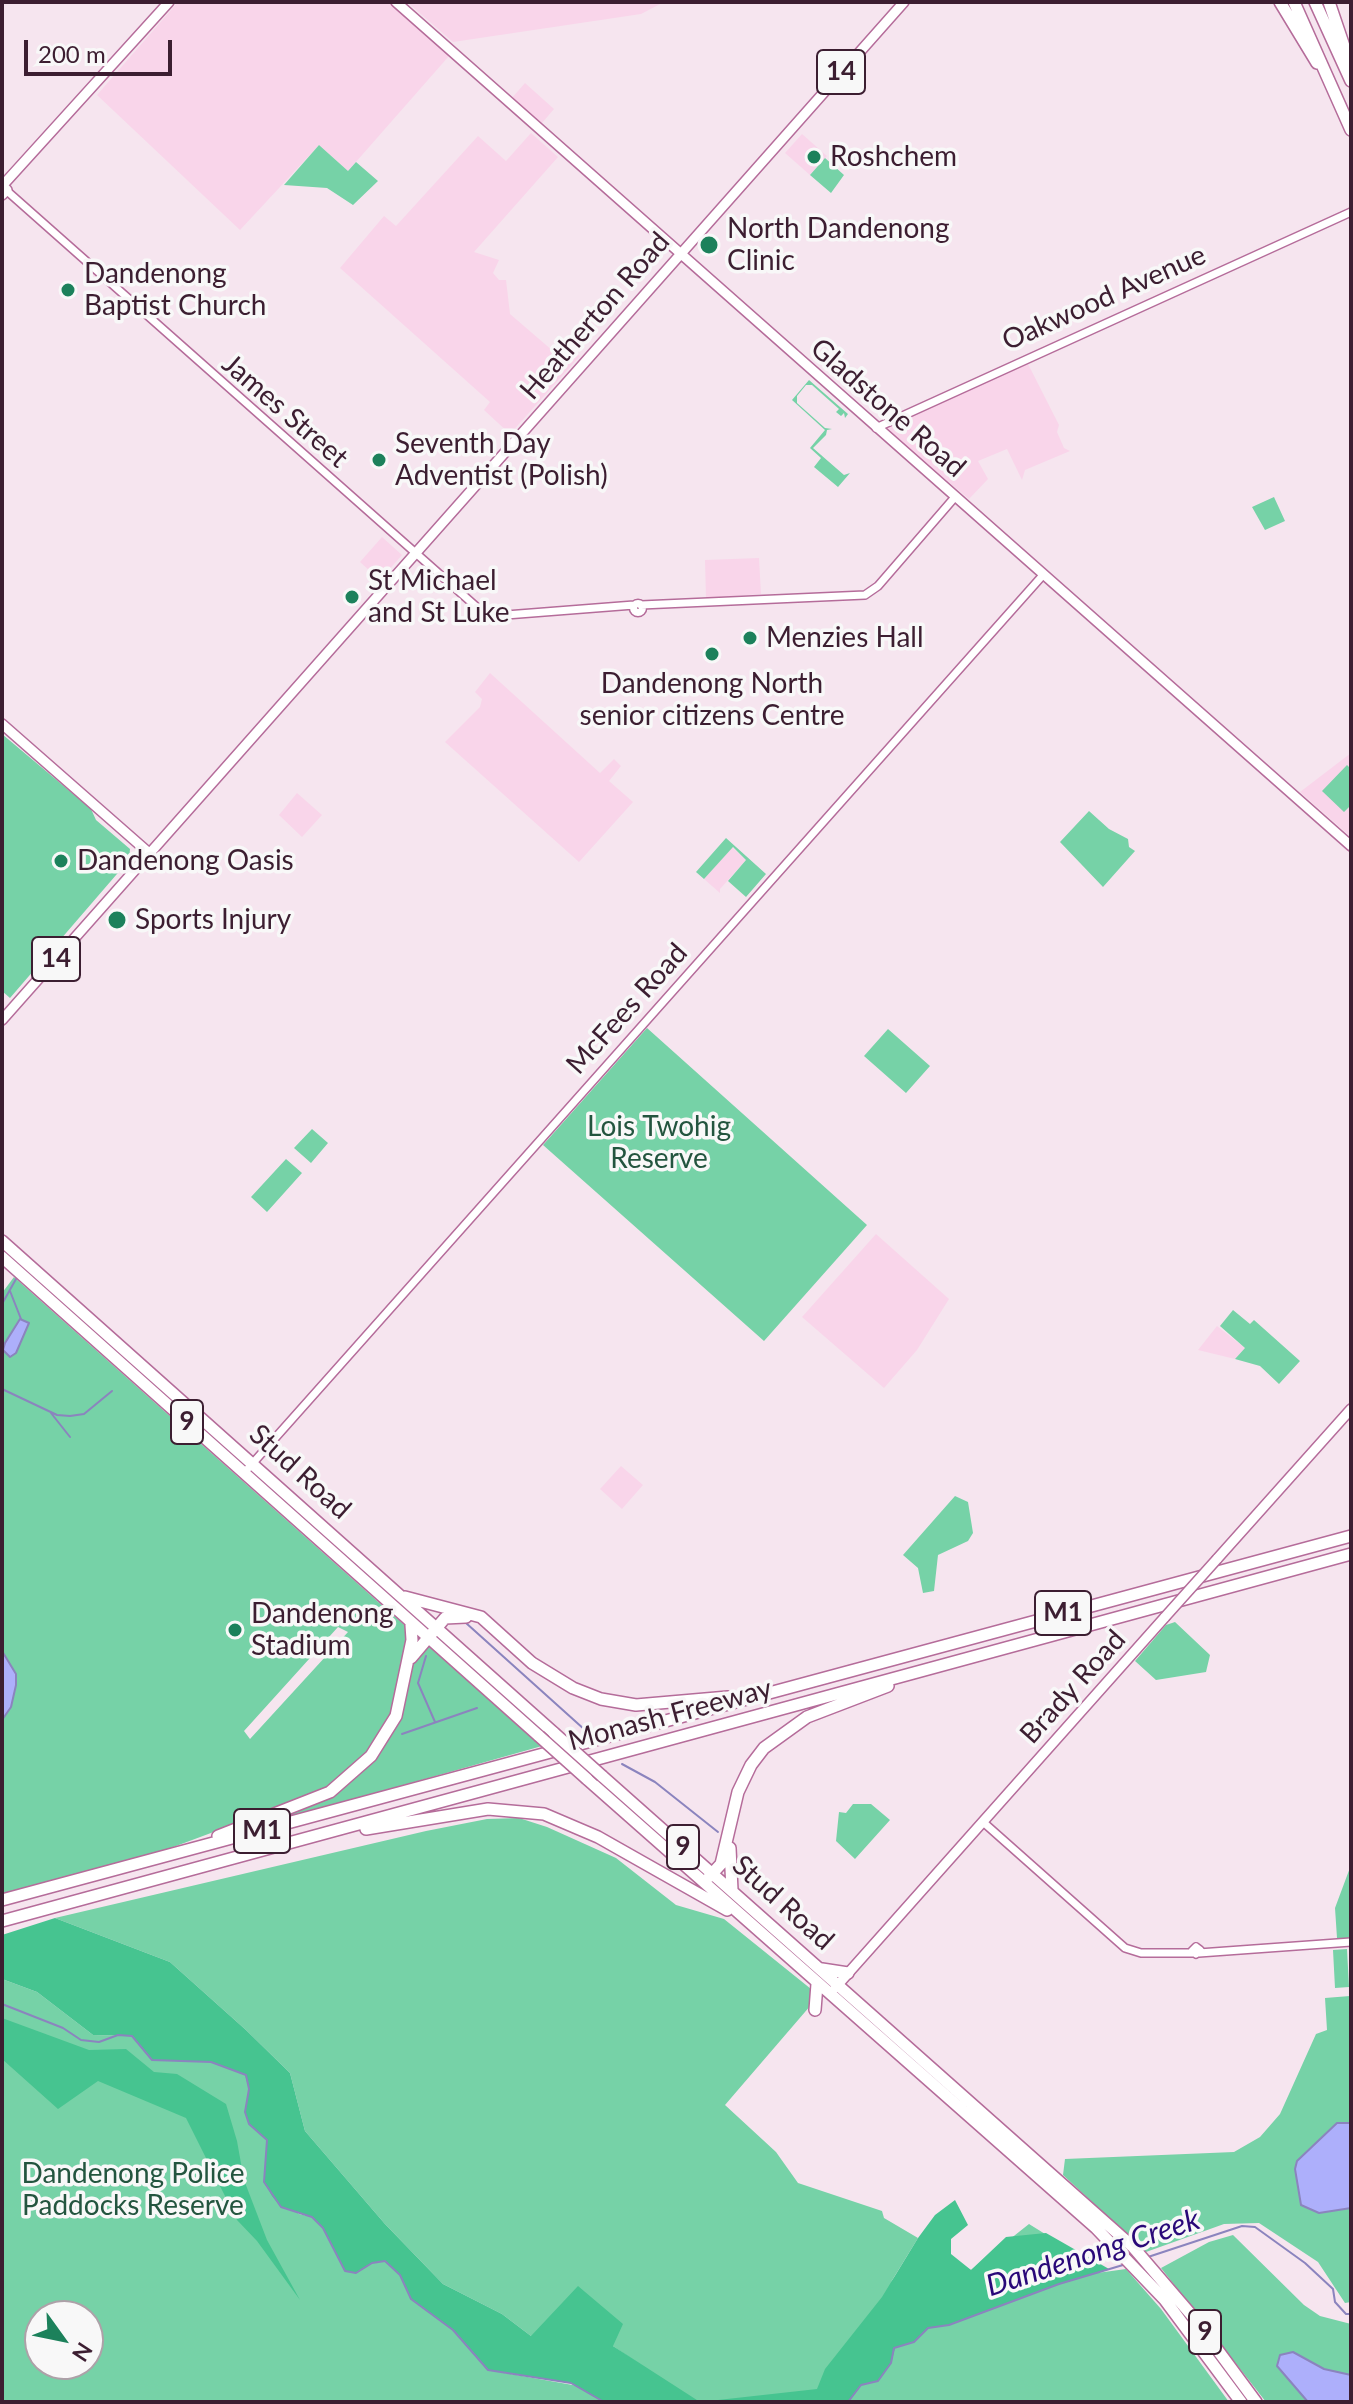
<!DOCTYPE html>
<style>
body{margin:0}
#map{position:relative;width:1353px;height:2404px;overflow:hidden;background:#f6e5ef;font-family:Lato,sans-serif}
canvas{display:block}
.frame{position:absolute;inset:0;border:4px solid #3c1e31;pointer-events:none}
.north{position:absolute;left:24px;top:2300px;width:80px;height:80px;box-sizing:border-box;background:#f8f8f8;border:2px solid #ada1a8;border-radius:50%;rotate:123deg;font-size:22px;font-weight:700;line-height:32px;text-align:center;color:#3c1e31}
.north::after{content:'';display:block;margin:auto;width:28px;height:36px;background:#1c815b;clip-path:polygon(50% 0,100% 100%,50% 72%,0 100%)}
.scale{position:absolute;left:24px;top:40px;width:148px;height:36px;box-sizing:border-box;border:4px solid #3c1e31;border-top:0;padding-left:10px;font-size:24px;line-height:28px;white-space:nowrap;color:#3c1e31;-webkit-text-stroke:6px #f8f8f8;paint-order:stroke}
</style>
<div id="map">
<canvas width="1353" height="2404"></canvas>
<div class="frame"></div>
<div class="north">N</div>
<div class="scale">200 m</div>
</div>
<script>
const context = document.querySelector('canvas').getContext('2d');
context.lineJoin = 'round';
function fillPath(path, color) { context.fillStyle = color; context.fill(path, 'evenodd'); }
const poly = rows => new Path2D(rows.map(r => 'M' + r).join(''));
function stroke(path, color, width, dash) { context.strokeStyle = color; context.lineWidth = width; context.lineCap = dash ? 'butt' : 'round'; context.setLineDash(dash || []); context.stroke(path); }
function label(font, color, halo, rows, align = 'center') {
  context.font = font + ' Lato,sans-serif'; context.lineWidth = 7; context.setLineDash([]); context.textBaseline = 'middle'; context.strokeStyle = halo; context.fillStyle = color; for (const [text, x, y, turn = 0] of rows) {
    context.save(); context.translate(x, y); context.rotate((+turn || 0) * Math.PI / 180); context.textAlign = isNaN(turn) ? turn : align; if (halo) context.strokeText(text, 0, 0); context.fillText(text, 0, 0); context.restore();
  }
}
fillPath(poly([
 [178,2,389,2,449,56,348,171,319,145,240,230,97,95],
 [407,2,664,2,641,14,453,42],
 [525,83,554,109,542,123,511,99],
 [531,133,558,157,474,252,499,260,493,273,499,280,506,280,510,314,553,351,562,341,580,356,510,434,484,410,490,402,340,268,384,216,396,226,478,136,506,161],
 [802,134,827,156,810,175,785,153],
 [1026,360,1059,425,1057,432,1064,448,1070,451,1025,470,1022,480,1007,449,978,461,988,479,969,499,882,426],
 [382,537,402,555,380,580,360,562],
 [759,558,761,594,706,598,705,560],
 [490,673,600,773,614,759,621,766,609,781,633,802,579,862,445,742,480,707,482,699,475,692],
 [1351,753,1351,837,1300,792],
 [297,793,322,815,302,837,279,815],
 [732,847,746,860,720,889,720,893,704,879],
 [876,1234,949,1299,917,1350,884,1388,802,1317],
 [1217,1326,1245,1348,1235,1359,1198,1350],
 [621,1466,643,1485,622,1509,600,1489]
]), '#f9d5ea');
fillPath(poly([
 [319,145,348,171,356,162,378,181,353,205,327,188,284,185],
 [825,158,844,175,831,193,810,175],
 [809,380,848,414,845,418,844,413,841,416,836,412,839,409,812,385,806,385,797,396,797,403,825,428,832,429,827,430,826,435,813,448,844,475,850,473,838,487,814,467,821,458,810,448,825,430,792,400],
 [1274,497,1285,521,1265,530,1252,507],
 [2,734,91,809,96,820,130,849,129,860,10,998,2,991],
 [1347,765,1351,769,1351,805,1344,812,1322,791],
 [1089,811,1109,829,1128,839,1129,847,1135,851,1103,887,1060,842],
 [726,838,766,874,746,897,728,881,746,860,733,847,704,879,696,872],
 [647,1028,867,1225,764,1341,543,1145],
 [888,1029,930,1066,906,1093,864,1056],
 [312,1129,328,1143,311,1163,294,1148],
 [286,1159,302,1173,267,1212,251,1197],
 [14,1277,376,1600,542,1746,294,1816,278,1808,168,1849,2,1895,2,1293],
 [338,1627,348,1632,250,1739,244,1731],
 [1233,1310,1250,1324,1254,1320,1300,1361,1279,1384,1260,1366,1235,1359,1245,1348,1220,1326],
 [955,1496,968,1502,973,1533,968,1541,938,1555,934,1591,923,1593,918,1568,903,1555],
 [1175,1622,1210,1655,1206,1672,1156,1680,1135,1661,1166,1625],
 [853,1804,871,1804,890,1820,855,1859,836,1841,839,1812,846,1813],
 [519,1818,547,1827,616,1858,676,1905,724,1919,811,1989,811,2005,725,2105,776,2152,798,2183,882,2211,884,2218,918,2238,891,2282,923,2242,971,2270,1029,2224,1087,2260,1097,2273,1126,2269,1161,2309,1229,2402,2,2402,2,1979,37,1992,93,2035,132,2036,152,2060,211,2062,246,2075,249,2089,245,2112,249,2124,267,2140,264,2182,299,2214,312,2217,323,2228,345,2271,356,2273,372,2263,385,2261,400,2275,411,2299,453,2330,488,2370,584,2387,655,2375,613,2346,531,2336,502,2314,443,2284,385,2224,305,2131,290,2073,246,2030,170,1962,55,1918,426,1831,487,1819],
 [40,2316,88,2316,88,2364,40,2364],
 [1351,1865,1351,1938,1337,1938,1335,1908],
 [1347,1949,1349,1987,1335,1988,1333,1950],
 [1350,1996,1351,2302,1345,2303,1318,2262,1259,2223,1224,2224,1146,2252,1063,2175,1065,2159,1234,2152,1260,2137,1280,2114,1316,2034,1327,2030,1325,1998],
 [1233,2235,1304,2305,1320,2316,1351,2324,1351,2402,1266,2402,1161,2268,1209,2242]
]), '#76d2a7');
fillPath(poly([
 [55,1918,170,1962,246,2030,290,2073,305,2131,385,2224,443,2284,502,2314,531,2336,578,2286,623,2324,613,2346,700,2402,817,2389,825,2369,882,2297,918,2238,935,2215,955,2200,968,2225,951,2239,951,2254,971,2270,1006,2237,1046,2233,1109,2269,1059,2284,949,2325,928,2328,914,2342,895,2348,891,2363,878,2381,861,2385,848,2402,604,2402,571,2383,488,2370,453,2330,411,2299,400,2275,384,2261,372,2263,356,2273,345,2271,323,2228,312,2217,281,2207,272,2196,264,2182,267,2140,249,2124,245,2112,249,2089,245,2075,211,2062,152,2060,132,2036,93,2035,37,1992,2,1979,2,1935],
 [2,2018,89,2050,126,2049,154,2072,177,2074,226,2104,237,2141,244,2180,267,2240,300,2300,257,2241,237,2220,186,2118,98,2081,58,2109,2,2059]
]), '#46c490');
const water = poly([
 [20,1319,29,1323,16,1353,10,1357,3,1350,5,1343,20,1319],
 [2,1651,16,1674,16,1685,11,1707,2,1720,2,1651],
 [1337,2123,1351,2123,1351,2208,1319,2213,1301,2205,1295,2169,1297,2161,1337,2123],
 [1293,2352,1324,2369,1351,2375,1351,2402,1308,2402,1277,2366,1280,2355,1293,2352]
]);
fillPath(water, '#adaffb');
stroke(water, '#8b84be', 2);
stroke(poly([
 [10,1291,21,1319],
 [2,1304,16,1279],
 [2,1389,57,1415,70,1416,84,1414,112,1391],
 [51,1413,70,1437],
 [466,1623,585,1730],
 [426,1656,418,1683,435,1722],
 [402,1734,477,1708],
 [622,1764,655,1782,718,1832],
 [2,2004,63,2028,81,2040,99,2042,118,2035,132,2036,152,2060,211,2062,246,2075,249,2089,245,2112,249,2124,267,2140,264,2182,281,2207,312,2217,323,2228,345,2271,356,2273,372,2263,385,2261,400,2275,411,2299,453,2330,488,2370,571,2383,604,2402],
 [1148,2257,1242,2226,1255,2227,1305,2263,1333,2289,1335,2302,1346,2314,1351,2314],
 [848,2402,861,2385,878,2381,891,2363,894,2348,914,2342,928,2328,949,2325,1059,2284,1123,2265]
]), '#8b84be', 2);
const minor = poly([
 [7,191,480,610,506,615,634,605],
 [876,428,1351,212],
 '633.5 608a4.5 4.5 0 1 1 9 0a4.5 4.5 0 1 1-9 0Z',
 [641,605,865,595,878,586,955,497],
 [244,1473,1043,575],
 [983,1822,1125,1948,1141,1953,1194,1953],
 [1196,1947,1200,1950,1196,1954,1192,1951,1196,1947],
 [1199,1953,1351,1942]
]);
const major = poly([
 [396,2,1351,846],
 [2,185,7,190,2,195],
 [3,185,169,2],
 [2,724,149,853],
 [2,1020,904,2],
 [1217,1559,1351,1409],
 [835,1988,1165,1617]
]);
const highway = poly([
 [1280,2,1317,63],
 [1294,2,1351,130],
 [1315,2,1351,81],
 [1329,2,1348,58],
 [2,1241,554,1733],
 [2,1257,539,1736],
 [405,1597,481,1617,532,1663,573,1688,601,1699,636,1705,728,1697],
 [411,1658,445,1618,466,1617],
 [602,1776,1133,2247,1194,2318,1256,2402],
 [587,1779,1096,2228,1165,2300,1241,2402],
 [366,1829,488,1809,544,1814,598,1837,727,1910],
 [218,1836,330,1792,371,1756,396,1716,412,1640,411,1625],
 [730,1848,732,1890],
 [709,1877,721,1864,738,1792,751,1765,764,1748,807,1717,888,1686],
 [2,1900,1351,1536],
 [2,1921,1351,1554],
 [822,1969,848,1973],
 [815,2010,817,1984]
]);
stroke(minor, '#b56c9a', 10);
stroke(major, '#b56c9a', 12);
stroke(highway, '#b56c9a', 14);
stroke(minor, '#fff', 7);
stroke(major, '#fff', 9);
stroke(highway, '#fff', 11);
const majorBridge = poly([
 [1165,1617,1217,1559]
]);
const highwayBridge = poly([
 [554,1733,602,1776],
 [539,1736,587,1779]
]);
stroke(majorBridge, '#b56c9a', 12, []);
stroke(highwayBridge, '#b56c9a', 14, []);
stroke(majorBridge, '#fff', 9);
stroke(highwayBridge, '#fff', 11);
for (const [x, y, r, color] of [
 [814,157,8,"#1c815b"],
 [709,245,10,"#1c815b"],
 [68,290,8,"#1c815b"],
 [379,460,8,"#1c815b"],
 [352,597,8,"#1c815b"],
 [750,638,8,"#1c815b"],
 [712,654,8,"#1c815b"],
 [61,861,8,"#1c815b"],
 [117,920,10,"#1c815b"],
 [235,1630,8,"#1c815b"]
]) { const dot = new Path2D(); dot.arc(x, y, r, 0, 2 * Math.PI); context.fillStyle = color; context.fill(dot); stroke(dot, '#f8f8f8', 3); }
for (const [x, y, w] of [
 [841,72,48],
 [56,959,48],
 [187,1422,32],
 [1063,1613,56],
 [262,1831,56],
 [683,1847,32],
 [1205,2332,32]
]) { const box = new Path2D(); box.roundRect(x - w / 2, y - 22, w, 44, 6); context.fillStyle = '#f8f8f8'; context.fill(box); stroke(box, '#3c1e31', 2); }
label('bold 26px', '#3c1e31', null, [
 ["14",841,72],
 ["14",56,959],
 ["9",187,1422],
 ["M1",1063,1613],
 ["M1",262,1831],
 ["9",683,1847],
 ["9",1205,2332]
]);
label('28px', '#3c1e31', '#f8f8f8', [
 ["Roshchem",830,157],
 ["North Dandenong",727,229],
 ["Clinic",727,261],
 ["Dandenong",84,274],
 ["Baptist Church",84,306],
 ["Seventh Day",395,444],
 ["Adventist (Polish)",395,476],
 ["St Michael",368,581],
 ["and St Luke",368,613],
 ["Menzies Hall",766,638],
 ["Dandenong North",712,684,"center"],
 ["senior citizens Centre",712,716,"center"],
 ["Dandenong Oasis",77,861],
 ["Sports Injury",135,920],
 ["Dandenong",251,1614],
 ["Stadium",251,1646]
], 'left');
label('28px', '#3c1e31', '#f8f8f8', [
 ["Oakwood Avenue",1104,298,-24],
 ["Heatherton Road",595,316,-49],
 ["Gladstone Road",888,408,41],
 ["James Street",285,411,41],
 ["McFees Road",627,1009,-48],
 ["Stud Road",300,1472,42],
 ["Brady Road",1073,1687,-48],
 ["Monash Freeway",670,1715,-15],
 ["Stud Road",783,1903,42]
]);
label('28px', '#23553f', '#f8f8f8', [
 ["Lois Twohig",659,1127],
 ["Reserve",659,1159],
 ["Dandenong Police",133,2174],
 ["Paddocks Reserve",133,2206]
]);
label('italic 30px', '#290879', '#f8f8f8', [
 ["Dandenong Creek",1093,2253,-18]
]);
</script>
